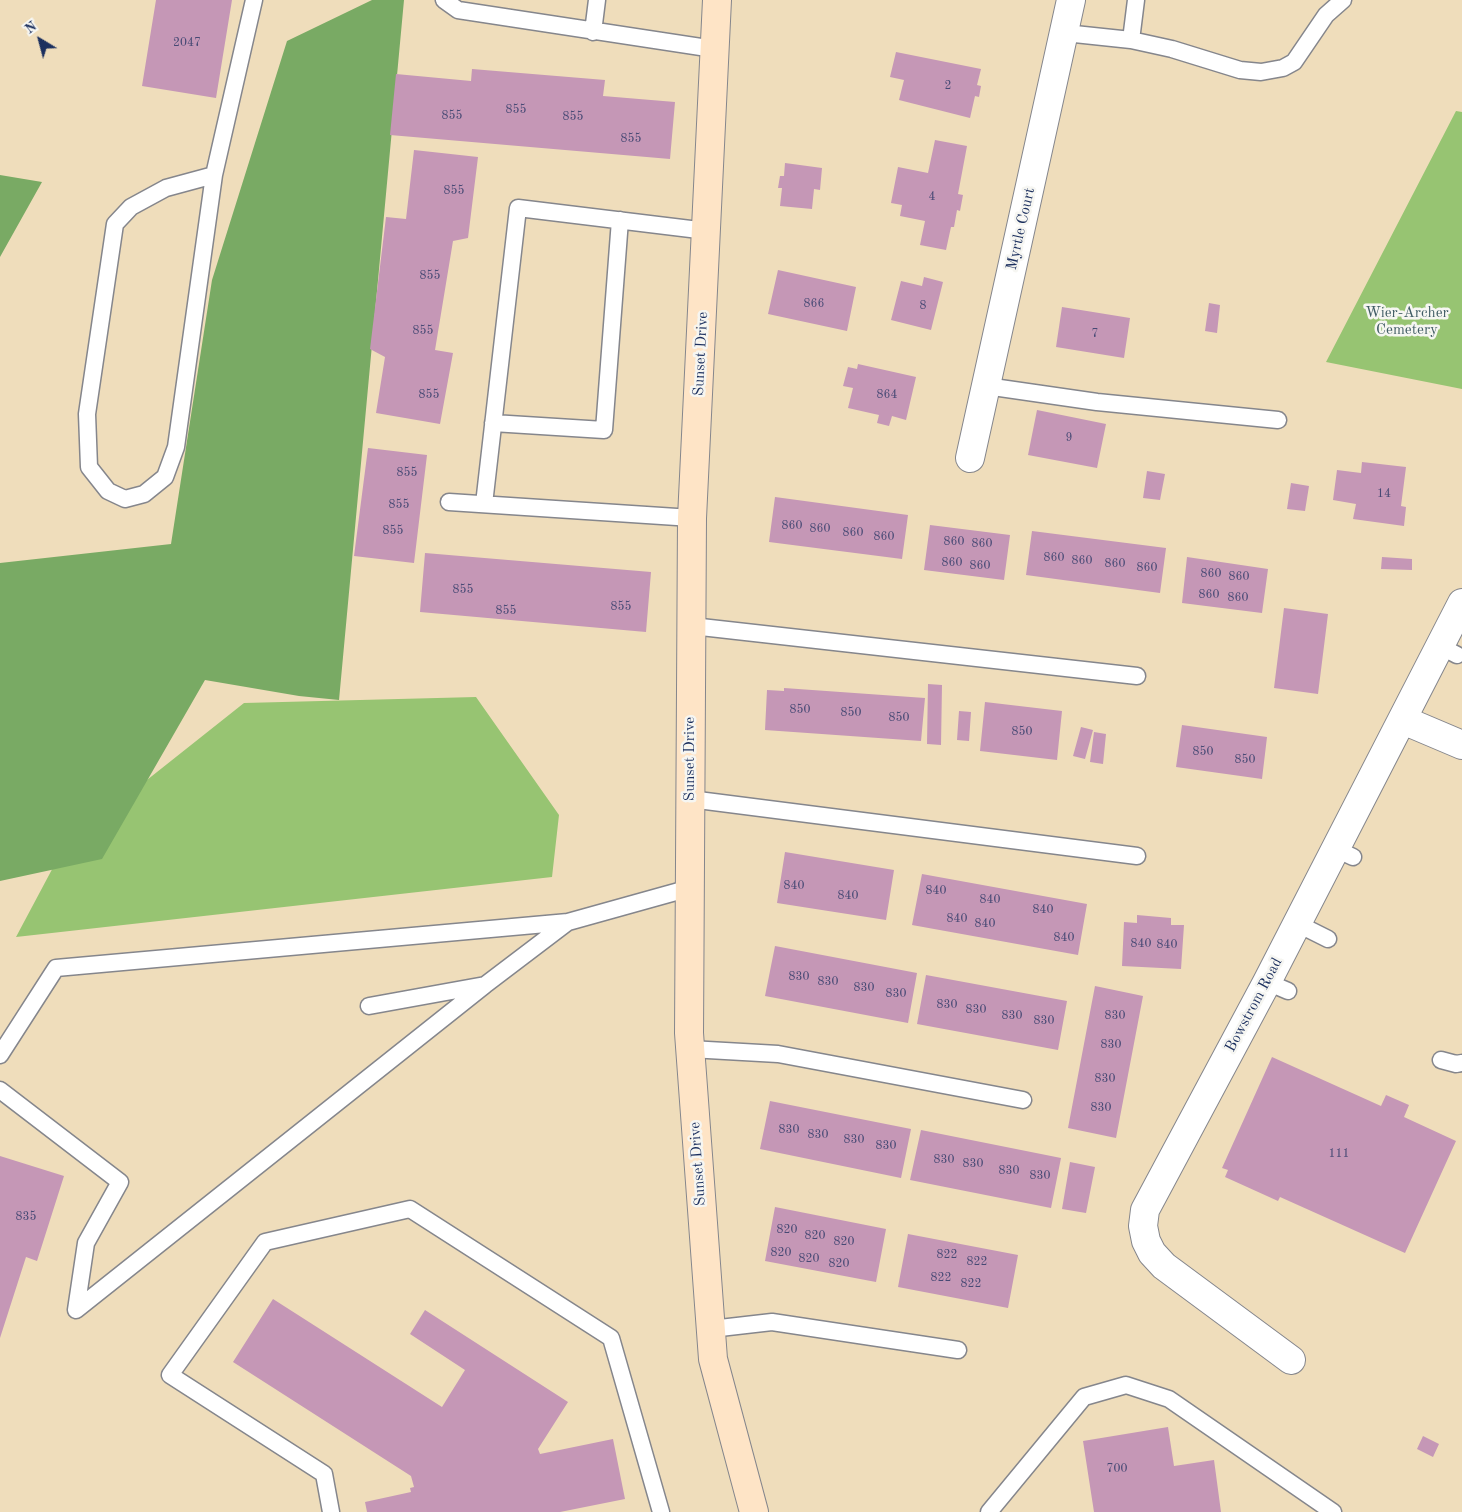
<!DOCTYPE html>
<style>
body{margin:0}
#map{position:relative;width:1462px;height:1512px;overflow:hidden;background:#efddbb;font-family:"Old Standard TT",serif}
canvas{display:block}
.north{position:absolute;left:15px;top:15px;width:50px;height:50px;-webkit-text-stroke:4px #f6f6f2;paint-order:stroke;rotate:323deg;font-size:14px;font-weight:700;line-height:20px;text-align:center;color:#1b2f5e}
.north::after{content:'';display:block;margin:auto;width:18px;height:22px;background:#1b2f5e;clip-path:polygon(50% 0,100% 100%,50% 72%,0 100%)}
</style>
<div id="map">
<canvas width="1462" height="1512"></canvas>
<div class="north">N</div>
</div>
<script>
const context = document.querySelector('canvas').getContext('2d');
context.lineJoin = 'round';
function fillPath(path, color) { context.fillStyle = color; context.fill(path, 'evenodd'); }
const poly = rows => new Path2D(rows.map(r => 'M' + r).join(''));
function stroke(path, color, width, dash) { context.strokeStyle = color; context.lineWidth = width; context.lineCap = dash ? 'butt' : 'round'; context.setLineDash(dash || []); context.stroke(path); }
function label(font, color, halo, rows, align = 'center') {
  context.font = font + ' "Old Standard TT",serif'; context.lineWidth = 5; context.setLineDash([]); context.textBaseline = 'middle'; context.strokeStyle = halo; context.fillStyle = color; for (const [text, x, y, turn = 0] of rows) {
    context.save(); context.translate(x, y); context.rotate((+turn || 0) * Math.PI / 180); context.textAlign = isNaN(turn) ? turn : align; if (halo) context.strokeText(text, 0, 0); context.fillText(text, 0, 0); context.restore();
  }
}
fillPath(poly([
 [1456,111,1462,112,1462,389,1326,362],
 [476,697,559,815,552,877,16,937,65,845,244,703]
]), '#97c472');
fillPath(poly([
 [372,0,404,0,339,700,299,696,205,680,102,859,0,881,0,563,171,544,212,280,287,41],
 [0,175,42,182,0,257]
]), '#79aa64');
fillPath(poly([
 [156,0,232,0,216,98,142,86],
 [896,52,981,69,977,85,981,86,979,97,975,96,970,118,899,100,904,80,890,77],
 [472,69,605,80,603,96,675,102,670,159,390,135,396,74,471,81],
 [935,140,967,146,958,194,963,195,960,211,957,210,954,227,951,227,946,250,920,245,925,221,900,216,902,205,891,203,898,167,928,173],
 [414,150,478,157,468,238,453,241,435,350,453,353,440,424,376,413,385,357,370,349,386,217,406,219],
 [785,163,822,168,820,190,814,189,812,209,780,206,782,188,778,188,780,176,784,176],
 [778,270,856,287,847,331,768,314],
 [924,277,943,282,931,330,891,320,901,281,922,286],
 [1209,303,1220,305,1217,333,1205,331],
 [1062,307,1130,318,1124,358,1056,347],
 [858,364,916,377,906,420,892,416,889,426,877,423,879,415,848,408,853,388,843,386,848,367,857,369],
 [1037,410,1106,424,1097,468,1028,455],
 [368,448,427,455,414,563,354,556],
 [1362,462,1406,467,1401,506,1406,507,1404,526,1353,519,1356,504,1333,500,1337,470,1361,473],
 [1147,471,1165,474,1160,500,1143,498],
 [1291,483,1309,486,1305,511,1287,509],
 [775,497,908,515,902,559,769,542],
 [930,525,1010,535,1004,580,924,570],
 [1032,531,1166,548,1160,593,1026,575],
 [425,553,651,572,646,632,420,612],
 [1187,557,1268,569,1262,613,1182,603],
 [1382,557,1412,559,1412,570,1381,569],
 [1284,608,1328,614,1318,694,1274,688],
 [928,684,942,685,941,745,927,744],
 [784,688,925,698,921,741,765,730,767,690,784,691],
 [985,702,1062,711,1057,760,980,751],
 [959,711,971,712,969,741,957,740],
 [1182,725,1267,737,1262,779,1176,767],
 [1081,727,1093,730,1085,759,1073,756],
 [1094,732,1106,734,1103,764,1090,762],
 [785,852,894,870,886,920,777,903],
 [922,874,1087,904,1078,955,912,925],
 [1137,915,1171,918,1171,925,1184,925,1181,969,1122,966,1124,922,1137,923],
 [775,946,917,973,908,1023,765,996],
 [926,975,1067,1001,1058,1050,917,1024],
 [1095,986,1143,996,1116,1138,1068,1128],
 [1272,1057,1381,1106,1386,1095,1409,1105,1404,1117,1456,1141,1405,1253,1280,1197,1278,1201,1225,1177,1228,1170,1222,1168],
 [770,1101,911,1129,901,1178,760,1149],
 [921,1130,1061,1158,1051,1208,910,1180],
 [0,1156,64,1176,37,1261,26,1257,0,1338],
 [1070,1162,1095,1167,1086,1213,1062,1209],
 [775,1207,886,1229,876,1282,765,1261],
 [908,1234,1018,1255,1008,1308,898,1287],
 [273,1299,442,1407,465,1370,410,1334,425,1310,568,1402,538,1449,540,1454,613,1439,625,1499,560,1512,367,1512,365,1502,411,1492,410,1488,414,1487,411,1476,233,1362],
 [1168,1427,1174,1466,1214,1460,1221,1512,1094,1512,1083,1441],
 [1423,1436,1439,1444,1433,1457,1417,1449]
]), '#c597b6');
const lane = poly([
 [444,0,458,10,714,49],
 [593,32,597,0],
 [1065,33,1131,40,1172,49,1240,70,1261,72,1283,68,1294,62,1326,15,1343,0],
 [1131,40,1136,0],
 [214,175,166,188,131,207,115,224,87,414,89,467,108,491,125,499,144,494,165,477,176,447,214,175,254,0],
 [986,386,1097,402,1278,420],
 [493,423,604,430,620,220],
 [449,502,692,518],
 [484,504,518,208,707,231],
 [692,626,1137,676],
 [1440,646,1457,655],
 [690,799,1137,856],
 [1334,848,1353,857],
 [1296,923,1328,939],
 [1267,982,1288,991],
 [369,1006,485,985,568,922,690,888],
 [690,1049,778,1054,1023,1100],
 [0,1055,56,968,568,922],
 [1441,1060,1456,1064,1462,1063],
 [0,1090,120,1182,86,1243,76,1310,485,985],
 [711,1329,772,1322,958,1350],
 [331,1512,324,1474,170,1375,265,1242,410,1209,611,1338,661,1512],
 [989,1512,1084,1397,1126,1385,1169,1399,1333,1512]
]);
const street = poly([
 [970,458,1071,0],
 [1403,720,1462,745],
 [1291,1360,1164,1266,1152,1253,1146,1241,1143,1226,1145,1210,1267,982,1462,603]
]);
const secondary = poly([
 [717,0,692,518,689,1033,713,1359,754,1512]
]);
stroke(lane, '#85868c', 19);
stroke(street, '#85868c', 30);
stroke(secondary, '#85868c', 30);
stroke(lane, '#fff', 16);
stroke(street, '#fff', 28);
stroke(secondary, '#fee4c6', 28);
label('12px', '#464974', null, [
 ["2047",187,43],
 ["2",948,86],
 ["855",516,110],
 ["855",452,116],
 ["855",573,117],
 ["855",631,139],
 ["855",454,191],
 ["4",932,197],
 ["855",430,276],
 ["866",814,304],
 ["8",923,306],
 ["855",423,331],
 ["7",1095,334],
 ["855",429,395],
 ["864",887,395],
 ["9",1069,438],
 ["855",407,473],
 ["14",1384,494],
 ["855",399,505],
 ["860",792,526],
 ["860",820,529],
 ["855",393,531],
 ["860",853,533],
 ["860",884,537],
 ["860",954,542],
 ["860",982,544],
 ["860",1054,558],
 ["860",1082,561],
 ["860",952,563],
 ["860",1115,564],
 ["860",980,566],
 ["860",1147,568],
 ["860",1211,574],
 ["860",1239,577],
 ["855",463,590],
 ["860",1209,595],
 ["860",1238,598],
 ["855",621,607],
 ["855",506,611],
 ["850",800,710],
 ["850",851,713],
 ["850",899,718],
 ["850",1022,732],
 ["850",1203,752],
 ["850",1245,760],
 ["840",794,886],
 ["840",936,891],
 ["840",848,896],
 ["840",990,900],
 ["840",1043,910],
 ["840",957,919],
 ["840",985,924],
 ["840",1064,938],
 ["840",1141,944],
 ["840",1167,945],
 ["830",799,977],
 ["830",828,982],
 ["830",864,988],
 ["830",896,994],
 ["830",947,1005],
 ["830",976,1010],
 ["830",1012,1016],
 ["830",1115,1016],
 ["830",1044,1021],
 ["830",1111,1045],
 ["830",1105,1079],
 ["830",1101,1108],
 ["830",789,1130],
 ["830",818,1135],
 ["830",854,1140],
 ["830",886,1146],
 ["111",1339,1154],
 ["830",944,1160],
 ["830",973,1164],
 ["830",1009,1171],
 ["830",1040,1176],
 ["835",26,1217],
 ["820",787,1230],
 ["820",815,1236],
 ["820",844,1242],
 ["820",781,1253],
 ["822",947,1255],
 ["820",809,1259],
 ["822",977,1262],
 ["820",839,1264],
 ["822",941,1278],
 ["822",971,1284],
 ["700",1117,1469]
]);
label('15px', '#1b2f5e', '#f6f6f2', [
 ["Myrtle Court",1021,229,-77],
 ["Sunset Drive",701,354,-87],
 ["Sunset Drive",690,759,-90],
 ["Bowstrom Road",1254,1005,-62],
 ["Sunset Drive",698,1164,-94]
]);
label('15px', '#405c64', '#f6f6f2', [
 ["Wier-Archer",1407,313],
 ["Cemetery",1407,330]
]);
</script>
